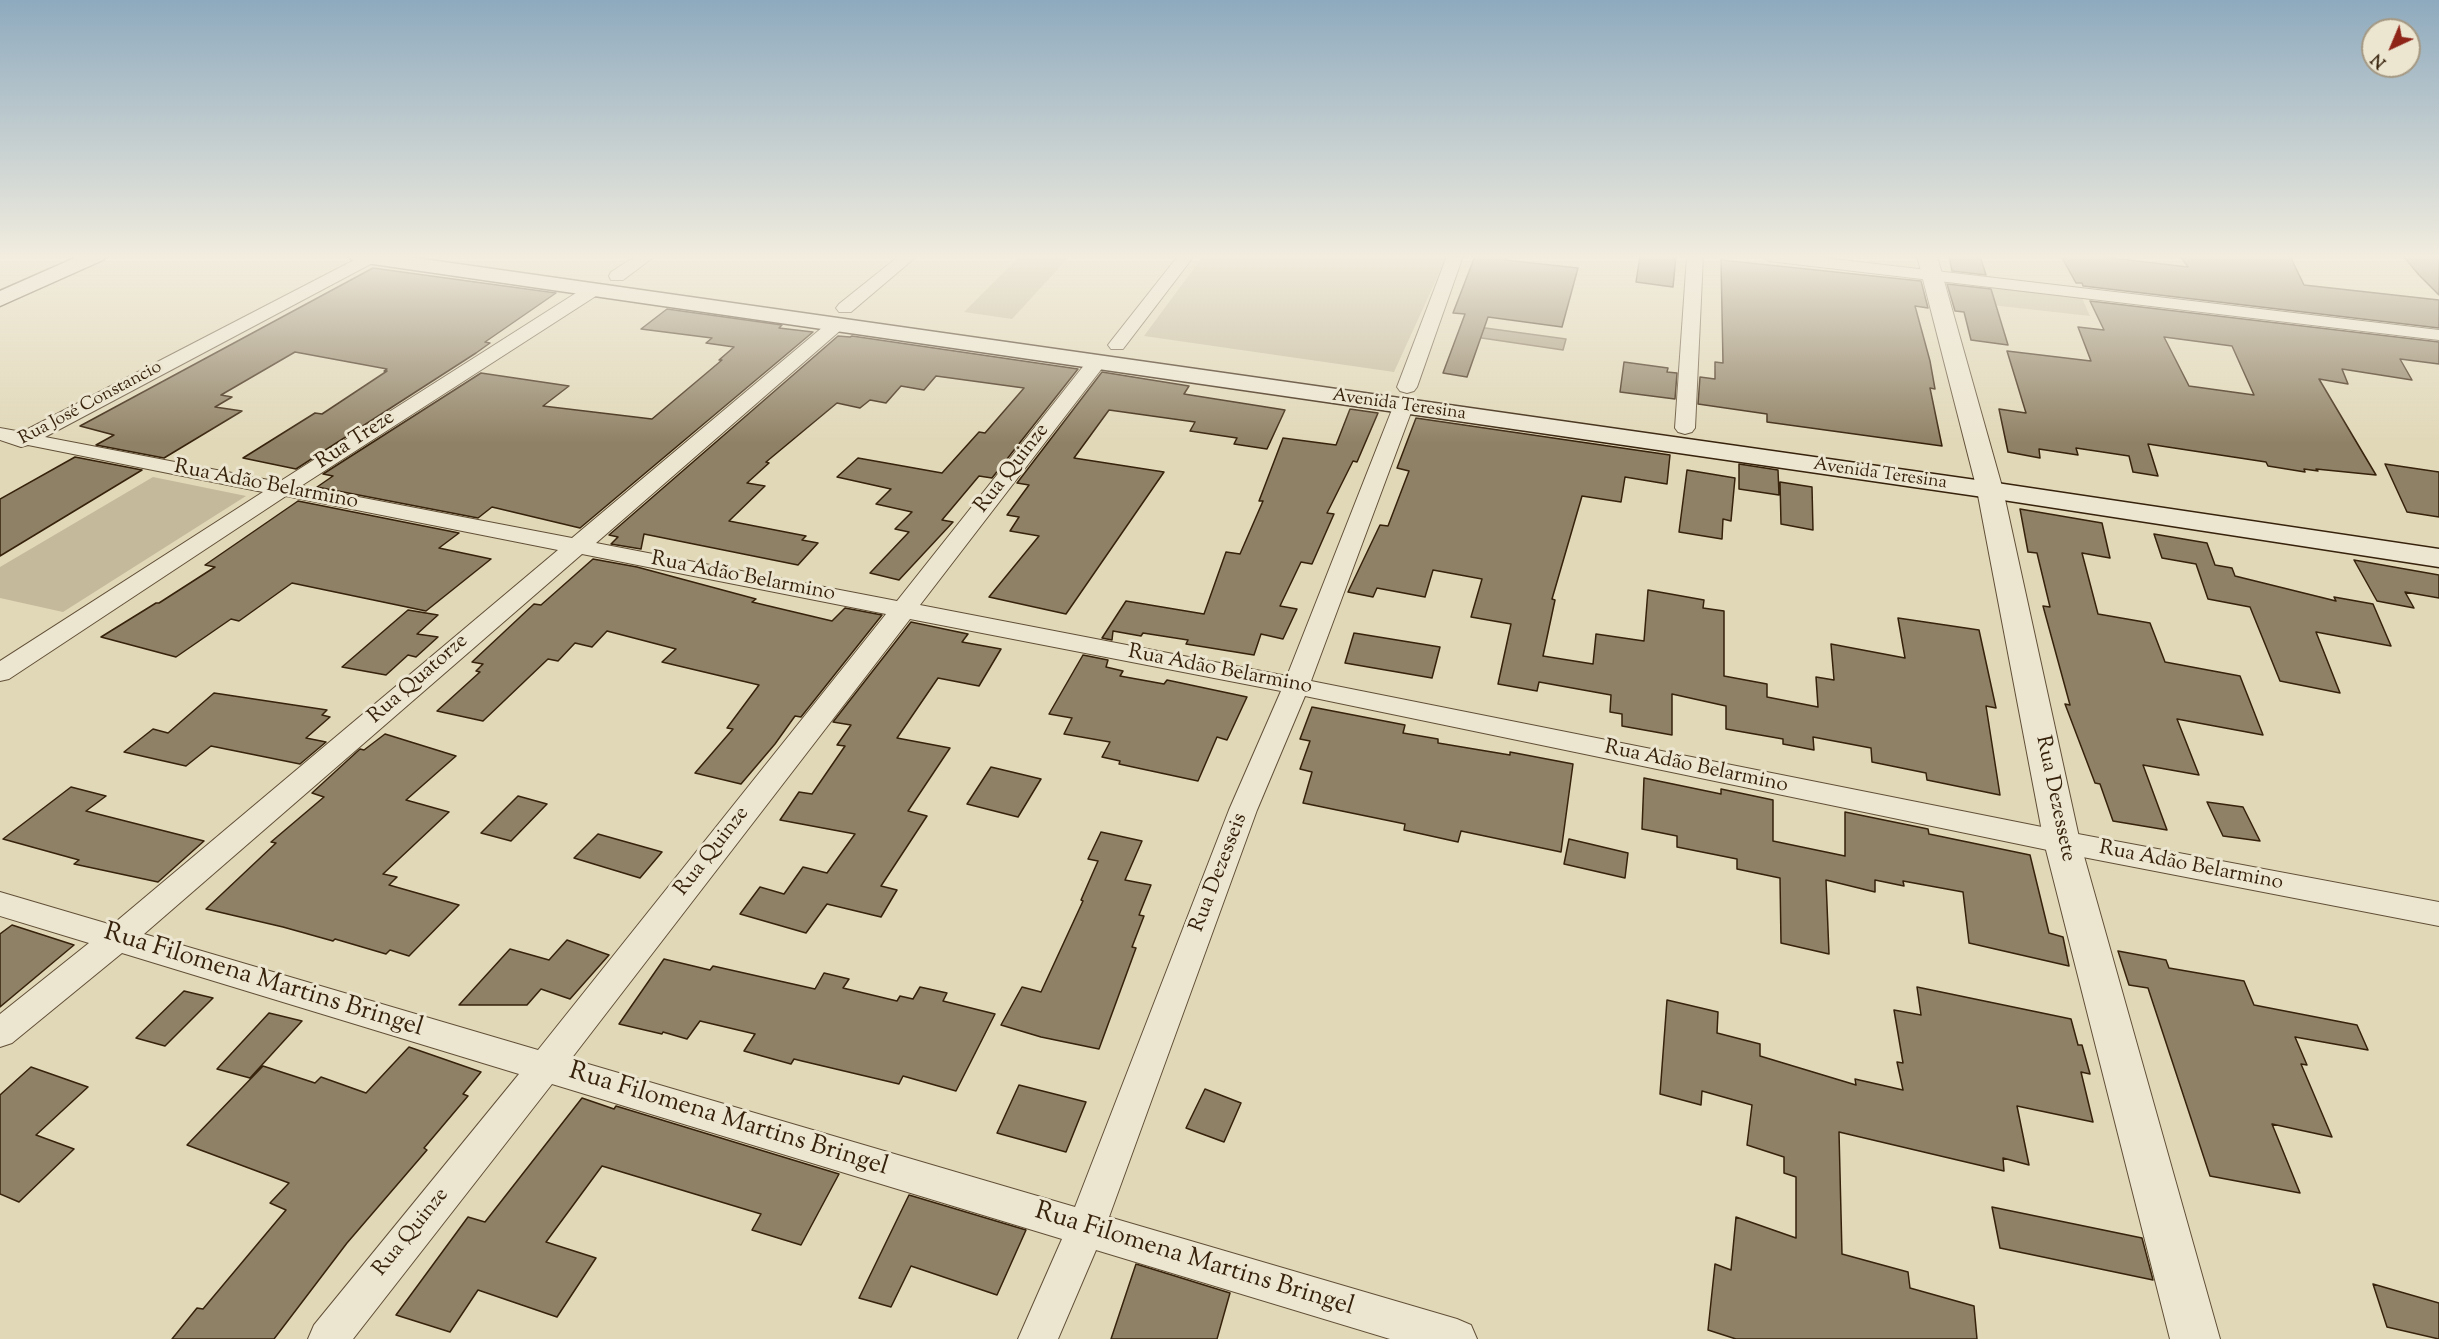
<!DOCTYPE html>
<meta charset="utf-8">
<style>
body{margin:0}
#map{position:relative;width:2439px;height:1339px;overflow:hidden;background:#e1d8b8;font-family:"Sorts Mill Goudy",serif}
canvas{display:block}
.north{position:absolute;left:2361px;top:18px;width:60px;height:60px;box-sizing:border-box;background:#ece6d1;border:2px solid #a49882;border-radius:50%;rotate:224deg;font-size:16px;font-weight:700;line-height:24px;text-align:center;color:#37220c}
.north::after{content:'';display:block;margin:auto;width:21px;height:27px;background:#8f2418;clip-path:polygon(50% 0,100% 100%,50% 72%,0 100%)}
</style>
<div id="map">
<canvas width="2439" height="1339"></canvas>
<div class="north">N</div>
</div>
<script>
const context = document.querySelector('canvas').getContext('2d');
context.lineJoin = 'round';
function fillPath(path, color) { context.fillStyle = color; context.fill(path, 'evenodd'); }
const poly = rows => new Path2D(rows.map(r => 'M' + r).join(''));
function stroke(path, color, width, dash) { context.strokeStyle = color; context.lineWidth = width; context.lineCap = dash ? 'butt' : 'round'; context.setLineDash(dash || []); context.stroke(path); }
function label(font, color, halo, rows, align = 'center') {
  context.font = font + ' "Sorts Mill Goudy",serif'; context.lineWidth = 6; context.setLineDash([]); context.textBaseline = 'middle'; context.strokeStyle = halo; context.fillStyle = color; for (const [text, x, y, turn = 0] of rows) {
    context.save(); context.translate(x, y); context.rotate((+turn || 0) * Math.PI / 180); context.textAlign = isNaN(turn) ? turn : align; if (halo) context.strokeText(text, 0, 0); context.fillText(text, 0, 0); context.restore();
  }
}
fillPath(poly([
 [1020,256,1070,256,1012,319,964,312],
 [1203,256,1447,256,1394,372,1144,336],
 [1967,285,2082,298,2090,316,1973,303],
 [153,477,246,496,63,612,0,598,0,567]
]), '#c4b99b');
const water = poly([
 [1478,327,1566,339,1563,350,1475,337,1478,327]
]);
fillPath(water, '#a79a7e');
stroke(water, '#7a6a50', 1.5);
const building = poly([
 [1475,256,1507,256,1505,260,1578,268,1562,327,1488,317,1467,377,1443,373,1465,314,1453,313,1475,256],
 [1640,256,1676,256,1673,287,1636,282,1640,256],
 [1949,256,1980,256,1986,275,1952,271,1949,256],
 [2061,256,2095,256,2188,267,2180,256,2290,256,2304,285,2439,300,2439,328,2083,286,2082,283,2076,283,2061,256],
 [2403,256,2439,256,2439,295,2419,275,2403,256],
 [1721,260,1921,281,1928,308,1915,306,1930,361,1935,389,1930,388,1942,446,1767,422,1767,414,1698,404,1700,377,1715,379,1715,362,1723,363,1721,260],
 [373,268,556,293,485,342,490,343,476,353,296,469,243,458,315,413,322,414,387,371,384,371,387,369,295,352,221,395,232,397,215,407,242,411,164,458,96,445,114,435,80,426,373,268],
 [1947,284,1991,289,2008,345,1971,340,1964,312,1955,311,1947,284],
 [2090,301,2439,342,2439,364,2400,359,2412,380,2342,369,2348,384,2319,379,2376,475,2316,469,2318,471,2304,469,2305,472,2268,466,2266,462,2148,444,2158,476,2133,472,2129,456,2076,448,2078,455,2039,449,2040,458,2008,452,1999,409,2026,413,2007,351,2091,361,2078,327,2104,330,2090,301],
 [2164,337,2232,346,2254,395,2189,386,2164,337],
 [667,309,782,325,779,328,813,332,580,528,492,507,478,518,317,487,333,476,323,474,481,373,569,386,543,406,652,419,722,360,719,360,734,347,706,343,712,338,641,329,667,309],
 [838,336,850,337,852,336,1078,369,992,478,979,476,942,520,953,522,899,580,870,573,909,532,895,529,912,512,876,504,891,489,837,477,858,458,942,473,979,432,985,433,1024,388,936,376,924,390,901,386,886,403,870,400,860,408,837,403,766,462,769,463,747,483,765,486,729,521,806,536,802,540,818,543,798,565,644,534,641,549,611,544,618,537,609,535,838,336],
 [1624,362,1668,368,1667,372,1677,373,1675,399,1620,392,1624,362],
 [1102,372,1189,386,1184,394,1285,410,1267,449,1234,444,1237,438,1190,431,1195,422,1109,410,1074,458,1164,472,1066,614,989,597,1039,536,1010,531,1019,517,1007,515,1029,485,1017,483,1102,372],
 [1350,409,1378,413,1357,462,1353,461,1327,513,1334,514,1312,564,1301,562,1280,606,1297,609,1283,639,1261,634,1254,655,1186,644,1188,640,1143,633,1141,636,1113,631,1112,640,1102,638,1126,601,1204,614,1226,552,1240,554,1263,501,1259,501,1283,438,1336,445,1350,409],
 [1416,418,1670,455,1667,484,1625,477,1621,502,1582,496,1552,599,1555,600,1543,656,1593,664,1596,634,1644,641,1648,590,1704,600,1703,608,1724,611,1724,676,1767,684,1767,697,1818,707,1816,677,1834,680,1831,644,1905,658,1898,618,1979,630,1996,708,1986,706,2000,795,1927,780,1926,773,1872,762,1871,748,1813,737,1814,750,1783,744,1783,739,1726,729,1726,706,1672,694,1672,735,1622,726,1622,714,1610,712,1611,695,1539,682,1537,691,1498,684,1511,624,1471,617,1482,579,1433,570,1425,597,1377,588,1373,597,1348,592,1380,525,1388,526,1409,471,1397,468,1416,418],
 [75,457,142,470,0,556,0,499,75,457],
 [1739,464,1778,470,1779,495,1739,489,1739,464],
 [2385,464,2439,472,2439,517,2407,512,2385,464],
 [1687,470,1735,478,1731,521,1723,519,1722,539,1679,532,1687,470],
 [1780,482,1812,487,1813,530,1781,524,1780,482],
 [298,501,459,533,439,548,491,559,426,611,292,583,239,621,231,619,176,657,101,637,156,603,159,603,215,567,205,565,298,501],
 [2020,509,2102,523,2110,558,2082,553,2098,614,2150,623,2165,662,2240,676,2263,735,2177,719,2199,775,2143,765,2167,830,2113,821,2100,784,2095,783,2065,704,2070,705,2043,606,2050,607,2037,553,2028,552,2020,509],
 [2154,534,2207,543,2215,565,2232,568,2235,576,2336,601,2334,597,2373,604,2391,646,2316,632,2340,693,2280,681,2250,607,2208,599,2196,564,2162,558,2154,534],
 [593,559,637,567,756,599,752,602,832,621,845,608,882,615,801,717,795,716,775,744,741,784,695,773,733,729,727,728,759,685,662,662,676,649,607,631,592,647,575,643,558,661,548,659,483,721,437,711,480,672,476,671,483,664,472,662,534,604,541,605,593,559],
 [2354,560,2439,575,2439,598,2405,592,2414,608,2377,601,2354,560],
 [408,610,438,615,417,634,438,637,416,657,408,655,386,675,342,667,408,610],
 [911,622,968,634,962,642,1001,649,979,686,938,678,897,738,950,748,908,811,927,816,881,886,897,890,881,917,827,904,806,933,740,914,760,887,784,894,803,867,827,873,855,834,780,820,799,792,812,794,845,746,837,745,851,725,833,722,911,622],
 [1354,633,1440,647,1432,678,1345,663,1354,633],
 [1083,655,1108,660,1106,667,1123,671,1120,676,1164,684,1167,680,1247,697,1227,740,1217,737,1198,781,1119,764,1120,761,1102,757,1110,742,1064,734,1072,718,1049,714,1083,655],
 [214,693,327,710,322,715,330,717,306,738,326,742,300,764,211,746,186,766,124,752,153,729,168,733,214,693],
 [1312,707,1405,725,1403,733,1438,739,1438,743,1510,755,1510,752,1573,764,1561,852,1461,831,1458,842,1404,830,1405,824,1303,803,1312,772,1300,769,1310,741,1300,739,1312,707],
 [385,734,456,756,406,800,449,812,383,874,397,877,389,885,459,905,409,956,390,950,386,954,335,939,333,941,283,927,206,909,276,843,271,842,324,797,312,793,360,749,364,750,385,734],
 [991,767,1041,779,1018,817,967,804,991,767],
 [1644,778,1721,794,1721,789,1773,800,1773,841,1845,856,1845,812,1928,829,1929,834,2030,855,2049,933,2063,937,2069,966,1969,943,1963,892,1903,881,1904,886,1875,880,1875,892,1826,880,1829,954,1781,943,1780,878,1737,869,1737,859,1677,847,1677,836,1642,829,1644,778],
 [71,787,106,796,86,811,204,841,158,882,74,864,79,860,3,839,71,787],
 [518,796,547,804,511,841,481,833,518,796],
 [2207,802,2243,807,2260,841,2223,836,2207,802],
 [1101,832,1142,841,1125,880,1151,885,1139,915,1144,916,1132,947,1136,948,1099,1049,1041,1037,1001,1025,1022,987,1041,992,1083,901,1081,900,1098,861,1088,859,1101,832],
 [598,834,662,852,640,878,574,858,598,834],
 [1569,839,1628,853,1625,878,1564,864,1569,839],
 [12,925,74,945,0,1007,0,934,12,925],
 [567,940,609,955,570,999,541,989,527,1005,459,1005,510,949,549,960,567,940],
 [2118,951,2166,960,2169,968,2244,981,2254,1005,2357,1025,2368,1050,2295,1037,2307,1065,2301,1064,2332,1137,2272,1124,2300,1193,2210,1176,2148,988,2129,985,2118,951],
 [664,959,710,970,713,966,815,989,824,973,849,979,843,988,897,1001,900,996,913,999,920,987,947,993,943,1001,995,1014,956,1091,903,1076,899,1084,802,1061,794,1059,791,1064,744,1051,755,1034,700,1021,687,1039,663,1032,662,1034,619,1024,664,959],
 [1917,987,2071,1019,2078,1045,2082,1045,2090,1074,2081,1072,2093,1122,2017,1106,2029,1165,2003,1158,2004,1171,1839,1132,1842,1254,1908,1272,1910,1288,1974,1306,1977,1339,1736,1339,1708,1330,1715,1264,1731,1270,1736,1217,1796,1238,1796,1177,1784,1173,1784,1157,1747,1145,1752,1105,1702,1091,1701,1105,1660,1094,1667,1000,1718,1012,1717,1033,1760,1044,1760,1056,1856,1085,1855,1079,1903,1090,1897,1062,1903,1063,1894,1010,1921,1015,1917,987],
 [184,991,213,998,165,1046,136,1038,184,991],
 [269,1013,302,1021,250,1078,217,1069,269,1013],
 [409,1047,481,1072,463,1094,468,1096,424,1148,427,1150,347,1243,274,1339,172,1339,197,1308,203,1309,286,1210,270,1203,289,1183,187,1145,263,1066,315,1083,321,1077,366,1093,409,1047],
 [31,1067,88,1087,36,1135,74,1149,19,1202,0,1194,0,1095,31,1067],
 [1019,1085,1086,1102,1066,1152,997,1133,1019,1085],
 [1205,1089,1241,1103,1224,1142,1186,1128,1205,1089],
 [582,1098,614,1109,616,1106,839,1174,801,1245,752,1230,761,1214,602,1166,546,1242,596,1258,557,1317,478,1290,450,1332,396,1315,468,1217,485,1222,582,1098],
 [909,1195,1026,1230,997,1295,911,1266,891,1307,859,1298,909,1195],
 [1992,1207,2142,1238,2153,1280,2000,1248,1992,1207],
 [1136,1264,1230,1293,1217,1339,1111,1339,1136,1264],
 [2373,1284,2439,1303,2439,1339,2387,1327,2373,1284]
]);
fillPath(building, '#8f8165');
stroke(building, '#37220c', 1.5);
const minor = poly([
 [362,256,382,256,380,259,45,437,279,482,587,286,593,285,599,286,601,290,599,294,301,486,572,538,830,321,836,320,842,321,845,325,842,329,596,543,897,601,1089,359,1096,357,1103,359,1105,363,1103,367,920,605,1287,676,1393,407,1396,403,1403,401,1410,403,1413,407,1311,681,2062,831,2439,902,2439,926,2062,853,1305,696,1257,810,1109,1217,1457,1319,1471,1325,1477,1339,1390,1339,1096,1250,1058,1339,1018,1339,1062,1239,552,1084,353,1339,308,1339,314,1325,519,1074,122,953,12,1043,0,1047,0,1014,89,943,0,916,0,892,112,925,558,550,286,496,9,679,0,681,0,661,263,492,28,445,21,447,0,440,0,428,22,432,362,256],
 [582,554,886,614,538,1050,144,934,582,554],
 [910,619,1281,691,1229,810,1075,1207,571,1059,910,619],
 [636,256,655,256,623,280,611,280,609,276,611,272,636,256],
 [899,256,917,256,851,312,839,312,836,308,839,304,899,256],
 [1178,256,1194,256,1123,349,1111,349,1108,345,1111,341,1178,256],
 [1447,256,1463,256,1417,387,1414,391,1407,393,1400,391,1397,387,1447,256],
 [1687,256,1703,256,1695,428,1692,432,1685,434,1678,432,1675,428,1687,256],
 [1761,256,1808,256,2439,330,2439,340,1769,261,1761,256]
]);
const tertiary = poly([
 [1917,256,1937,256,2003,490,2080,842,2220,1339,2170,1339,2044,842,1977,490,1917,256]
]);
const secondary = poly([
 [79,256,107,256,103,260,0,306,0,291,79,256],
 [349,256,402,256,1990,482,2439,549,2439,567,1990,498,359,262,352,260,349,256]
]);
stroke(minor, '#625037', 2);
stroke(tertiary, '#625037', 2);
stroke(secondary, '#37220c', 3);
fillPath(minor, '#ece6d1');
fillPath(tertiary, '#ece6d1');
fillPath(secondary, '#ece6d1');
const sky = context.createLinearGradient(0, 0, 0, 443);
sky.addColorStop(0, '#8eaabe');
sky.addColorStop(0.58, '#f2eddf');
sky.addColorStop(1, '#f2eddf00');
context.fillStyle = sky;
context.fillRect(0, 0, 2439, 443);
label('18px', '#37220c', '#ece6d1', [
 ["Rua José Constancio",91,404,-28],
 ["Avenida Teresina",1399,406,8],
 ["Avenida Teresina",1880,475,8]
]);
label('21px', '#37220c', '#ece6d1', [
 ["Rua Treze",356,441,-33],
 ["Rua Quinze",1013,469,-52],
 ["Rua Adão Belarmino",266,486,11],
 ["Rua Adão Belarmino",743,578,11],
 ["Rua Adão Belarmino",1220,671,11],
 ["Rua Quatorze",419,680,-41],
 ["Rua Adão Belarmino",1696,768,12],
 ["Rua Dezessete",2054,799,78],
 ["Rua Quinze",713,852,-52],
 ["Rua Adão Belarmino",2191,867,11],
 ["Rua Dezesseis",1220,873,-69],
 ["Rua Quinze",412,1233,-51]
]);
label('26px', '#37220c', '#ece6d1', [
 ["Rua Filomena Martins Bringel",263,982,17],
 ["Rua Filomena Martins Bringel",728,1121,17],
 ["Rua Filomena Martins Bringel",1194,1261,17]
]);
</script>
